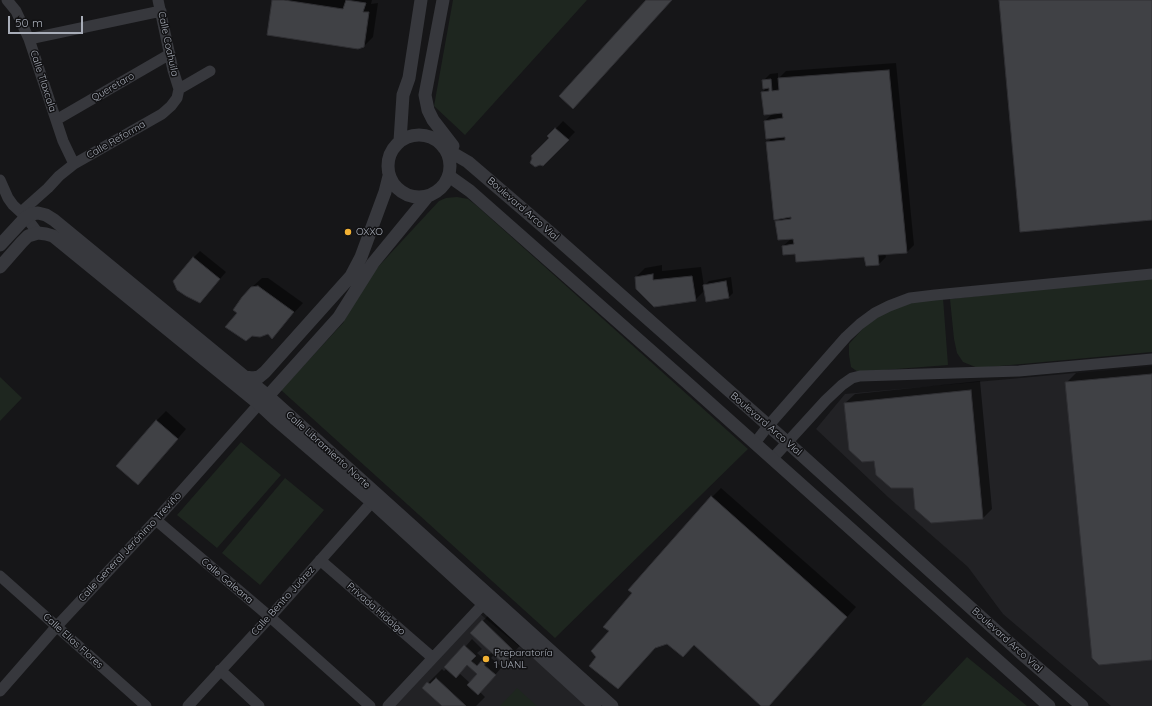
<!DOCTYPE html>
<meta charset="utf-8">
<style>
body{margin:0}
#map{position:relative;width:1152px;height:706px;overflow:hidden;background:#161618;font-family:Quicksand,sans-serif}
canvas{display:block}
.scale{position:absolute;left:8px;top:16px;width:75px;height:18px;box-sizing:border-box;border:2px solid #a8adb8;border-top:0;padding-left:5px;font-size:12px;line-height:14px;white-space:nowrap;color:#a8adb8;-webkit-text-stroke:3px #111113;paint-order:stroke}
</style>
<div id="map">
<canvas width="1152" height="706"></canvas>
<div class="scale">50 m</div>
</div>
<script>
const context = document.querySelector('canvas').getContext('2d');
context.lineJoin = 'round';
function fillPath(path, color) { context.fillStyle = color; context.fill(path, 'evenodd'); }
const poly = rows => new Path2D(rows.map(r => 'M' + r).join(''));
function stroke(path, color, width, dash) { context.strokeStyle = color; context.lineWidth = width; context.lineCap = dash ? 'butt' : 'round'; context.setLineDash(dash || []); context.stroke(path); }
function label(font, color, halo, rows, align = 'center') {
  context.font = font + ' Quicksand,sans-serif'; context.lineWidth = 3; context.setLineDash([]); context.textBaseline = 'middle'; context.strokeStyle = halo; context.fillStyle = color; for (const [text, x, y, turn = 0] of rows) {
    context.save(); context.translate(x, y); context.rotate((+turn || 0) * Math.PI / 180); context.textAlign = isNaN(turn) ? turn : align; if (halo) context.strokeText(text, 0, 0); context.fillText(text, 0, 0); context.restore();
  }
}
fillPath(poly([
 [1152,366,1152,706,1111,706,1003,614,968,567,888,497,816,429,845,394],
 [479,613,591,706,394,706]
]), '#222225');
fillPath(poly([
 [453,0,587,0,465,135,434,106],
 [457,197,468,199,477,206,748,449,555,638,281,390,343,323,365,281,439,201,446,198],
 [1152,277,1152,352,978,368,963,362,957,353,954,339,950,299],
 [943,298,948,365,858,372,851,367,849,355,849,344,866,325,891,309,911,300],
 [0,377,22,398,0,421],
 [241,442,281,475,217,548,177,515],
 [285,478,324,510,260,585,222,553],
 [967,657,1027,706,921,706],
 [517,688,537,706,500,706]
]), '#1e261f');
fillPath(poly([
 [273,0,372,0,371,4,378,3,373,37,364,46],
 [896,63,914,245,907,252,885,254,886,257,879,264,865,256,796,252,783,246,792,238,776,222,780,218,767,143,773,137,765,121,773,113,763,92,767,87,763,81,770,74,778,73,778,79,786,71],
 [563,121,575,132,543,165,550,138,549,136],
 [200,251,226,272,200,302,193,258],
 [662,265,662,271,701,267,704,286,709,281,731,277,733,293,729,297,705,290,695,300,636,277,645,268],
 [262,278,268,278,303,303,272,337,268,333,238,313,252,287],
 [1152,366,1152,659,1066,383,1076,373],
 [980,381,992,509,983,518,931,522,914,487,875,460,845,403,855,394],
 [166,411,186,429,147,475,138,484,156,421],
 [721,488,856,607,768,706,762,706,695,644,667,642,598,657,611,631,712,497],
 [496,607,528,637,504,663,495,654,491,658,502,667,480,692,485,697,476,706,443,706,423,688,442,669,444,671,447,668,472,639,482,649,477,653,484,659,492,652,483,621],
 [468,664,479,674,470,683,459,673]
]), '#0007');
const building = poly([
 [272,0,284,0,343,9,346,0,366,3,363,12,369,12,364,47,358,49,267,35,272,0],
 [646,0,672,0,573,109,559,96,646,0],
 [999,0,1152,0,1152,220,1020,232,999,0],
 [889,70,907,253,878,255,879,265,866,266,864,257,796,262,795,254,783,255,782,246,794,244,793,239,778,240,775,221,791,219,791,217,774,220,766,142,785,140,785,137,766,139,764,121,783,118,782,113,764,115,761,92,769,91,769,88,763,89,762,80,771,79,772,91,779,90,778,78,889,70],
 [555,128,569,140,543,166,540,165,535,167,530,163,532,158,531,156,549,138,547,136,555,128],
 [193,257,220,279,200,303,186,296,177,290,173,281,193,257],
 [653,274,653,280,692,276,696,301,654,307,636,289,635,277,653,274],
 [726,281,729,298,706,302,703,285,726,281],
 [258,286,294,312,272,339,268,334,260,337,252,336,246,341,225,327,237,313,233,310,242,297,251,287,258,286],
 [1152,374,1152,660,1099,665,1092,658,1065,382,1152,374],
 [971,390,983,519,931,523,915,509,913,488,891,488,876,475,874,461,862,462,849,450,844,403,971,390],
 [156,420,178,439,138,485,116,466,156,420],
 [711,496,847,617,769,706,761,706,694,645,683,657,667,644,655,648,618,689,589,666,596,657,591,651,609,631,603,627,632,593,628,590,711,496],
 [482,620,515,652,504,664,470,633,482,620],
 [464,645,476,656,471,661,477,666,484,658,488,662,484,665,496,675,478,695,467,685,477,674,467,665,456,678,444,667,464,645],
 [436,678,466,706,442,706,422,688,427,682,430,684,436,678]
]);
fillPath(building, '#404145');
stroke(building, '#303034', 1);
stroke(poly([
 [7,0,16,11,29,39,63,141,74,164],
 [158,0,173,70,179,89],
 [29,39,161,11],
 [56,120,170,54],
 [0,180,8,198,13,205,26,217,38,233],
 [21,212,48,188,59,176,74,164,162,114,171,106,177,98,179,89,210,71],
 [755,443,768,426,846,337,860,324,875,313,889,306,910,298,935,295,1152,274],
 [773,458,826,400,842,385,852,378,860,376,1019,371,1152,359],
 [156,520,270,617,370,706],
 [320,560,433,658],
 [0,576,146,706],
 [220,670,259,706],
 [0,691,57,626,156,520,259,404],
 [188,706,270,617,372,502,377,495],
 [388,706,489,598]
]), '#37383d', 11);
stroke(poly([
 [443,0,425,95,428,110,433,120,453,146],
 '388 166a31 31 0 1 1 62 0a31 31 0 1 1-62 0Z',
 [400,141,403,95,409,78,421,0],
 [444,148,468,162,553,235,787,442,1023,655,1082,706],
 [449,176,470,191,683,379,1049,706],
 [0,245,26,217,31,214,38,213,46,215,54,220,268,396,612,706],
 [0,267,22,242,28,236,38,233,46,234,53,236,259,404,274,418,372,502,595,706],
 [244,377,253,378,259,377,265,372,351,276,361,257,385,192,389,176],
 [268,396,339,317,373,263,428,196]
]), '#37383d', 13);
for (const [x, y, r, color] of [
 [348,232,4,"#f2b134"],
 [486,659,4,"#f2b134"]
]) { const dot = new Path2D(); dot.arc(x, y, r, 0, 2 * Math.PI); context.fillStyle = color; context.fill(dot); stroke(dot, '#111113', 1.5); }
label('10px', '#a8adb8', '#111113', [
 ["Calle Coahuila",168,44,78],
 ["Calle Tlaxcala",43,81,72],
 ["Queretaro",113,87,-30],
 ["Calle Reforma",116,140,-30],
 ["Boulevard Arco Vial",523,209,41],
 ["Boulevard Arco Vial",766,424,41],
 ["Calle Libramiento Norte",328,450,42],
 ["Calle General Jerónimo Treviño",130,547,-47],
 ["Calle Galeana",227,581,40],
 ["Calle Benito Juárez",283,601,-48],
 ["Privada Hidalgo",376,609,41],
 ["Boulevard Arco Vial",1007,640,42],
 ["Calle Elías Flores",73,641,42]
]);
label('10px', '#a8adb8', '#111113', [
 ["OXXO",356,232],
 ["Preparatoría",494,653],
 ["1 UANL",494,665]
], 'left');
</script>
